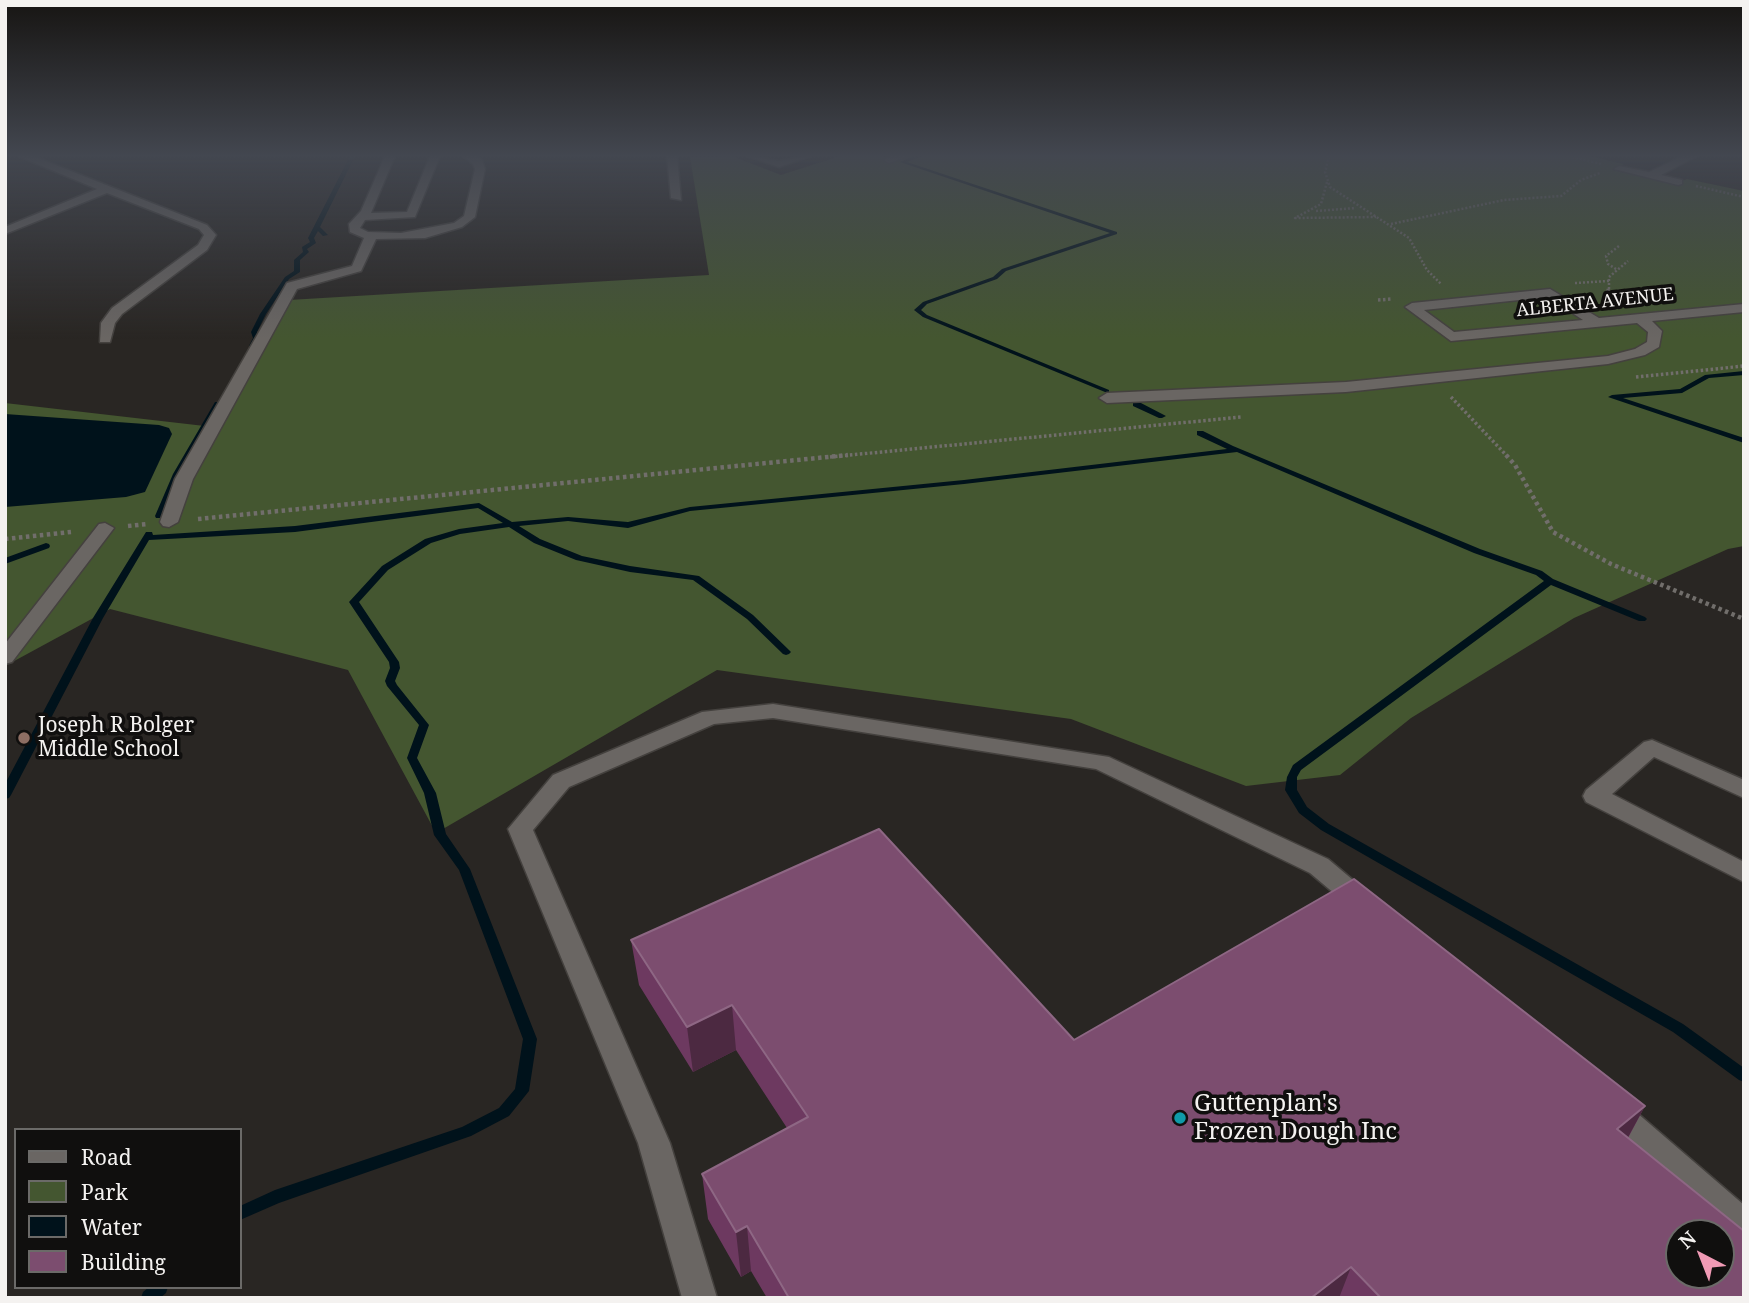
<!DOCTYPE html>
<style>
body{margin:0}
#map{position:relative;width:1749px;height:1303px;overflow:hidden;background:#292623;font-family:"Noto Serif",serif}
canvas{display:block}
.frame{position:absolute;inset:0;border:7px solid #f4f2f0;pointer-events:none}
.legend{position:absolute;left:14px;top:1128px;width:228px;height:161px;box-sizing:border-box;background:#100f0e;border:2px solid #6b6a68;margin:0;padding:9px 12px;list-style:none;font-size:21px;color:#f4f2f0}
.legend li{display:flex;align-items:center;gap:14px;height:35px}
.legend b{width:35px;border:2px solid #6b6a68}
.north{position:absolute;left:1665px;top:1219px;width:70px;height:70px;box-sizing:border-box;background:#100f0e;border:2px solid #6b6a68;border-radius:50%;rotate:318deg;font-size:19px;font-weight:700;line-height:28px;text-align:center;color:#f4f2f0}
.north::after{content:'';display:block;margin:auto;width:24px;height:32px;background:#f09ab5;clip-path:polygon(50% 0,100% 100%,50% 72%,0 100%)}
</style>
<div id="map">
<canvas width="1749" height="1303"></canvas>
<div class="frame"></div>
<ul class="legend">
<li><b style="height:9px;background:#6a6663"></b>Road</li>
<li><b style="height:19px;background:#445630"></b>Park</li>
<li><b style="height:19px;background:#00121b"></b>Water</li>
<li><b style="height:19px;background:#7c4d6f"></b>Building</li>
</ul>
<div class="north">N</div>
</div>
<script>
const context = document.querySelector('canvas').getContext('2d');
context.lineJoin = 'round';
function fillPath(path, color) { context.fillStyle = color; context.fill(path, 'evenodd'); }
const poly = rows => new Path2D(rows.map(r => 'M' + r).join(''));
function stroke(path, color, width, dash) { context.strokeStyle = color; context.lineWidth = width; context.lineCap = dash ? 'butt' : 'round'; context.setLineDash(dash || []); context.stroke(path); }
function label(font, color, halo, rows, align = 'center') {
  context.font = font + ' "Noto Serif",serif'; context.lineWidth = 7; context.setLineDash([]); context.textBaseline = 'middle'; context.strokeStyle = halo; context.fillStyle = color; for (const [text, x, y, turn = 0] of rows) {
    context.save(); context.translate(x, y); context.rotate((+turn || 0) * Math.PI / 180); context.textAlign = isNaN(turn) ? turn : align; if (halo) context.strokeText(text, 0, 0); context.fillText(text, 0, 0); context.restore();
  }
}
fillPath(poly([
 [732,156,781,175,840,156,881,156,891,160,906,156,1589,156,1624,164,1613,170,1674,184,1687,179,1744,191,1744,546,1728,549,1574,618,1411,718,1340,775,1246,786,1071,719,717,670,436,833,348,670,110,609,5,666,5,403,222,428,289,300,709,275,690,157]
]), '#445630');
fillPath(poly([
 [5,414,159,425,169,428,172,434,145,492,126,497,5,507]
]), '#00121b');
fillPath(poly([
 [350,156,355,156,320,227,328,235,323,236,318,231,314,238,316,243,307,249,309,252,300,260,300,272,289,279,266,314,257,332,259,338,255,346,250,347,249,346,253,338,251,332,260,314,285,277,294,271,294,260,303,252,302,247,310,242,308,238,350,156],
 [914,156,922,156,907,162,1117,232,1117,234,1006,271,997,279,927,304,921,310,927,315,1109,390,1109,392,1105,392,923,317,914,310,923,302,993,277,1002,269,1110,233,900,162,914,156],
 [1744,371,1744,375,1709,378,1682,393,1623,398,1744,438,1744,443,1608,397,1612,395,1680,389,1705,375,1744,371],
 [215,402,221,402,222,404,181,474,163,516,162,518,156,518,155,516,173,474,215,402],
 [1133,402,1139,402,1166,416,1162,418,1159,418,1133,406,1133,402],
 [1197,431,1203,431,1233,446,1480,549,1542,571,1553,579,1645,617,1647,619,1645,621,1639,621,1551,585,1301,770,1297,777,1297,790,1307,807,1329,824,1683,1024,1744,1068,1744,1082,1739,1080,1673,1032,1321,830,1299,813,1285,790,1287,777,1293,765,1544,581,1536,575,1474,553,1237,452,964,484,690,511,628,528,568,521,519,526,540,539,582,556,630,566,699,576,753,615,789,650,791,652,789,654,786,655,783,654,747,619,693,580,630,572,576,560,534,543,509,527,460,534,431,543,388,570,359,602,399,662,400,668,395,681,397,685,429,725,417,758,436,793,446,834,470,869,537,1039,529,1091,509,1116,471,1136,279,1203,240,1220,240,1206,275,1190,462,1127,499,1108,515,1089,523,1039,459,870,434,835,424,793,407,758,419,725,387,686,385,681,390,668,389,662,349,602,382,566,425,539,459,529,503,523,478,508,295,532,149,540,103,618,11,795,9,798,5,799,5,784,93,618,146,532,152,532,153,535,295,526,479,503,512,522,568,517,628,522,690,507,964,480,1227,449,1197,435,1197,431],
 [46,543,49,544,50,546,49,548,5,564,5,558,46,543],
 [149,1287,168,1287,166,1293,160,1298,141,1298,143,1292,149,1287]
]), '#00121b');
const minor = poly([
 [18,156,33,156,207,225,216,235,207,250,122,314,115,323,110,342,100,342,101,323,112,308,198,245,204,235,199,229,107,193,5,234,5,227,97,189,18,156],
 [385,156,395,156,371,213,407,212,430,156,440,156,415,217,365,220,360,228,368,232,401,233,454,223,464,216,475,169,473,164,463,156,476,156,482,160,485,169,475,217,462,227,425,238,376,239,361,271,297,289,193,479,178,522,169,527,163,526,160,522,175,479,287,283,352,266,364,238,350,232,349,224,361,211,385,156],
 [667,156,677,156,681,200,671,198,667,156],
 [747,156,779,161,811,156,779,167,747,156],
 [908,156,889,163,884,160,891,156,908,156],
 [1683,156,1697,156,1661,175,1682,180,1682,184,1678,185,1614,169,1619,166,1649,172,1683,156],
 [1550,289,1599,318,1744,304,1744,312,1652,321,1662,331,1659,347,1645,355,1608,364,1346,392,1107,403,1099,398,1107,393,1346,382,1608,356,1635,349,1647,342,1648,332,1637,323,1451,341,1405,307,1412,303,1550,289],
 [1548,297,1583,320,1454,332,1424,310,1548,297],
 [105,523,114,528,111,532,12,662,5,664,5,644,99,524,105,523],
 [773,704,1109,757,1328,859,1372,896,1376,903,1372,910,1363,913,1354,910,1310,873,1096,769,773,718,714,724,569,787,533,830,670,1143,717,1298,682,1298,638,1143,508,829,553,775,702,712,773,704],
 [1652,740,1744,780,1744,798,1654,757,1612,794,1744,862,1744,882,1586,802,1583,796,1586,790,1644,742,1652,740],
 [1611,1096,1622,1100,1744,1205,1744,1243,1732,1238,1600,1118,1596,1109,1600,1100,1611,1096]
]);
stroke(minor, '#44413e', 3);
stroke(poly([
 [1329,156,1325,172,1330,187,1409,238,1427,270,1441,284],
 [1568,156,1601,164],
 [1327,182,1321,204,1295,218,1376,217],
 [1696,186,1744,197],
 [1316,211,1356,208],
 [1391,224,1504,200,1561,196,1581,180,1600,173],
 [1616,269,1608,264,1606,256,1619,246],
 [1575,283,1609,281],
 [1609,289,1609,277,1628,261]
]), '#716e6b', 2.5, [2, 2]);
stroke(poly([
 [1378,300,1392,299],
 [1605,301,1609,287],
 [1636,377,1744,366],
 [1451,397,1508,457],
 [830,457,1241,417]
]), '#716e6b', 3.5, [2.5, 2.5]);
stroke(poly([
 [1506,455,1515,465,1553,532,1611,564,1744,619],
 [198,519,848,455],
 [128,526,147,524],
 [5,539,71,532]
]), '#716e6b', 4.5, [3.5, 3.5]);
fillPath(minor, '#6a6663');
fillPath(poly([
 [631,940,1074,1040,1645,1106,1628,1138,1744,1298,767,1298,751,1271,741,1277,708,1219,702,1174,787,1128,736,1050,693,1072,639,985]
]), '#6d3960');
fillPath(poly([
 [732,1005,736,1050,693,1072,687,1027],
 [1645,1106,1620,1152,1617,1129],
 [747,1226,751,1271,741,1277,736,1232],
 [1351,1267,1339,1298,1311,1298]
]), '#4c2941');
const building = poly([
 [879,829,1074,1040,1354,879,1645,1106,1617,1129,1744,1231,1744,1298,1381,1298,1351,1267,1311,1298,789,1298,747,1226,736,1232,702,1174,808,1117,732,1005,687,1027,631,940,879,829],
 [1679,1233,1721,1233,1721,1275,1679,1275,1679,1233]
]);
fillPath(building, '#7c4d6f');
stroke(building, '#8e6784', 2);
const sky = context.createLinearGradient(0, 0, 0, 339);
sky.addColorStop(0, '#171513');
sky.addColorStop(0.46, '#434750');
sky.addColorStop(1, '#43475000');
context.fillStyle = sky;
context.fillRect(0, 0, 1749, 339);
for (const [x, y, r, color] of [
 [24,738,7,"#8d6e63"],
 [1180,1118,7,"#0f9aa8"]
]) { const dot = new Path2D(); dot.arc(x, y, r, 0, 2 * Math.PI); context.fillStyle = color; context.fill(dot); stroke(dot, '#100f0e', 2.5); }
label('18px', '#f4f2f0', '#100f0e', [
 ["ALBERTA AVENUE",1595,303,-6]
]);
label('21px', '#f4f2f0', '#100f0e', [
 ["Joseph R Bolger",38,726],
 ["Middle School",38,750]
], 'left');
label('24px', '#f4f2f0', '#100f0e', [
 ["Guttenplan's",1194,1104],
 ["Frozen Dough Inc",1194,1132]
], 'left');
</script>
